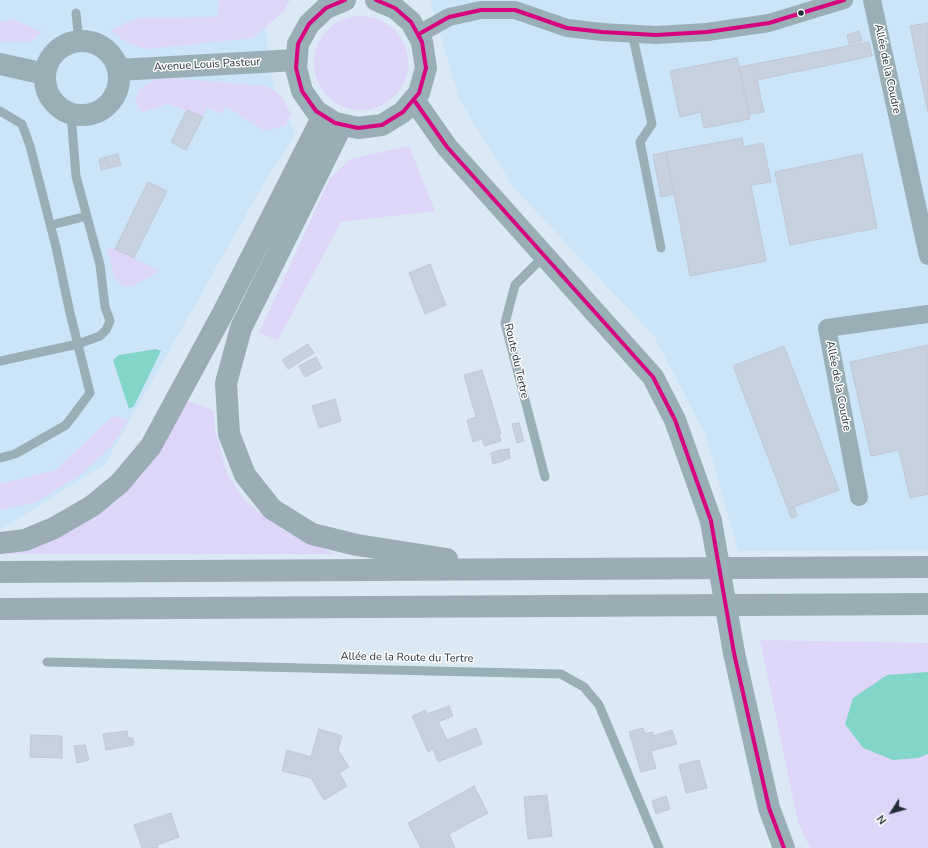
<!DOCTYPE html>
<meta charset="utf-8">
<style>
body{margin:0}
#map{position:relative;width:928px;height:848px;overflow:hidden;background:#dae9f4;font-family:"Nunito Sans",sans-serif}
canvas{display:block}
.north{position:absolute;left:872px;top:792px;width:40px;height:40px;-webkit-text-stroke:3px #fff;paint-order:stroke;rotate:233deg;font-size:11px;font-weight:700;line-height:16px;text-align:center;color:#222f39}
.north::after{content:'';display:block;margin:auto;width:14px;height:18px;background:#222f39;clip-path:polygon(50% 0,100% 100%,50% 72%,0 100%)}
</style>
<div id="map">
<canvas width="928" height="848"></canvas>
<div class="north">N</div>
</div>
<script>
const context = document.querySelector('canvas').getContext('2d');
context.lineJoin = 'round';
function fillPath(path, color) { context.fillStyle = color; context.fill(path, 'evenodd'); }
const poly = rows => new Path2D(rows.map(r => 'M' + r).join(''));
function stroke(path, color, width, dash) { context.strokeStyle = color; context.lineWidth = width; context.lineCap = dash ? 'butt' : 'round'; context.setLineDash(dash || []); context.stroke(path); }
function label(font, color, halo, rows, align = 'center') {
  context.font = font + ' "Nunito Sans",sans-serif'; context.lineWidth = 3; context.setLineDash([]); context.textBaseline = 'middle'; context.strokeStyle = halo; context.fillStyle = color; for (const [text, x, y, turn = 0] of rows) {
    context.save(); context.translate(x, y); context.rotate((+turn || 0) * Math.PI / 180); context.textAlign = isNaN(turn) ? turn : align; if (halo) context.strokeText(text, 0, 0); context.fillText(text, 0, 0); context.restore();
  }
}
fillPath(poly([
 [0,0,289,0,265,28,274,88,295,134,264,183,105,464,0,530],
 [430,0,928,0,928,550,738,551,706,435,654,336,514,188,460,101]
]), '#cce4f7');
fillPath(poly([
 [222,0,290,0,283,12,252,38,147,49,127,43,111,31,128,22,140,18,218,17,219,1],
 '314 63a47 47 0 1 1 94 0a47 47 0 1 1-94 0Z',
 [14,20,42,32,30,42,0,42,0,21],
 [159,77,267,86,282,97,291,114,285,126,264,131,226,106,222,114,207,107,203,117,168,104,142,112,135,102,140,89],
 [409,146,435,211,341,222,278,340,259,333,330,178,350,159],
 [107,248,115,249,160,271,133,286,124,286,115,279],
 [188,401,213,410,215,429,227,474,246,502,284,531,336,554,6,554,70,532,115,503,145,471],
 [113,416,128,420,111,447,80,475,36,502,0,510,0,484,56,470],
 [760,640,928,643,928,848,810,848,798,822]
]), '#ded6f8');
fillPath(poly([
 [156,349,161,351,134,406,129,409,113,360,119,355],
 [928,672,928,754,918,758,893,760,863,748,845,724,853,698,887,675]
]), '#82d6c8');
const building = poly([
 [928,23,928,112,910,26,928,23],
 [859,31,862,41,849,44,847,35,859,31],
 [869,42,872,56,757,80,764,112,749,114,739,67,869,42],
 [737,58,750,119,704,128,701,112,680,117,670,71,737,58],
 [187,110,203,117,186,150,171,142,187,110],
 [742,138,744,147,763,143,771,182,751,185,766,261,690,276,666,152,742,138],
 [666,152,674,194,661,197,653,155,666,152],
 [118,154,121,165,109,168,106,157,118,154],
 [862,154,877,228,790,245,775,172,862,154],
 [106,157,109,168,101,170,99,159,106,157],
 [148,182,167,191,134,258,115,249,148,182],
 [430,264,446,305,425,314,409,273,430,264],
 [308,344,314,353,288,369,282,360,308,344],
 [928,345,928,494,910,498,899,450,871,456,850,362,928,345],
 [784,346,839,490,788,509,733,366,784,346],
 [316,357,322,368,305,377,299,366,316,357],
 [482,370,501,434,499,435,501,441,484,446,482,439,473,442,467,420,476,417,464,375,482,370],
 [335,399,341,421,319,428,312,406,335,399],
 [519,423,524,441,517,443,512,424,519,423],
 [509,449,510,458,503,461,500,450,509,449],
 [500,450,503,461,493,464,491,453,500,450],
 [794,507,797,516,791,518,788,509,794,507],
 [449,706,453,716,438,722,447,740,476,728,482,744,438,762,433,749,428,752,412,716,426,710,427,714,449,706],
 [643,728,645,734,652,732,653,736,672,730,677,744,651,751,656,768,641,772,629,732,643,728],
 [319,729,342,736,338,750,349,767,339,773,347,786,324,800,311,778,282,771,287,750,311,757,319,729],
 [127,731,128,738,133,738,134,745,106,750,103,734,127,731],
 [31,735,62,736,62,758,30,757,31,735],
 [85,745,89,760,77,763,74,746,85,745],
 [699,760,707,788,686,793,679,765,699,760],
 [474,786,488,813,449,834,455,848,421,848,408,823,474,786],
 [547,795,552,836,528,839,524,797,547,795],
 [666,796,670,809,656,814,652,801,666,796],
 [171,813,179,837,157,845,158,848,142,848,134,825,171,813]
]);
fillPath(building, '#c7d1de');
stroke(building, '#bfc7d3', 1);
stroke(poly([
 [76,13,79,41],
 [632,33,652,124,640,142,661,248],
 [0,111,22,124,30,146,56,247,70,313,90,393,66,425,15,454,0,458],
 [51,225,87,216],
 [544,256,515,285,505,323,545,477],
 [0,361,78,344,100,336,106,330,110,321,105,307,100,265,76,176,71,114],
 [47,662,561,674,584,687,599,705,659,848]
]), '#99aeb5', 9);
stroke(poly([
 [872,0,928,256],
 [419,34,449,17,481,10,515,10,567,28,602,32,656,35,707,32,769,23,844,0],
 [859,497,827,328,928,314]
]), '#99aeb5', 18);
stroke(poly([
 [345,0,326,8,309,24,298,44,296,68,302,91,316,111,335,123,358,128,382,125,403,112,419,93,426,68,422,42,411,22,395,8,376,0],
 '45 78a37 37 0 1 1 74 0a37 37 0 1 1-74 0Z',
 [0,64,45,74],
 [118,70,296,60],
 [414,100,447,147,653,377,675,420,711,521],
 [734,653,769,808,784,848]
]), '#99aeb5', 22);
stroke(poly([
 [342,125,241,328,226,383,229,434,245,475,272,509,312,534,357,545,447,559],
 [0,543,25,540,54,528,92,506,120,483,151,446,224,311,323,116],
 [0,572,928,567],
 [0,609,928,604]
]), '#9aacb4', 22);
stroke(poly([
 [711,521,734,653]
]), '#99aeb5', 22);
stroke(poly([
 [345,0,326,8,309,24,298,44,296,68,302,91,316,111,335,123,358,128,382,125,403,112,419,93,426,68,422,42,411,22,395,8,376,0],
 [419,34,449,17,481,10,515,10,567,28,602,32,656,35,707,32,769,23,844,0],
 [414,100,447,147,653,377,675,420,711,521,734,653,769,808,784,848]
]), '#d7007f', 4);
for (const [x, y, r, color] of [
 [801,13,3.5,"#222f39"]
]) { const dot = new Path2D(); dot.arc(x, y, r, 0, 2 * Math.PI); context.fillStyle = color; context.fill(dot); stroke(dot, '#fff', 1.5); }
label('11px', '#222f39', '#fff', [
 ["Avenue Louis Pasteur",207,65,-3],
 ["Allée de la Coudre",887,69,78],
 ["Route du Tertre",516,361,77],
 ["Allée de la Coudre",838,386,79],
 ["Allée de la Route du Tertre",407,658,1]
]);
</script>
